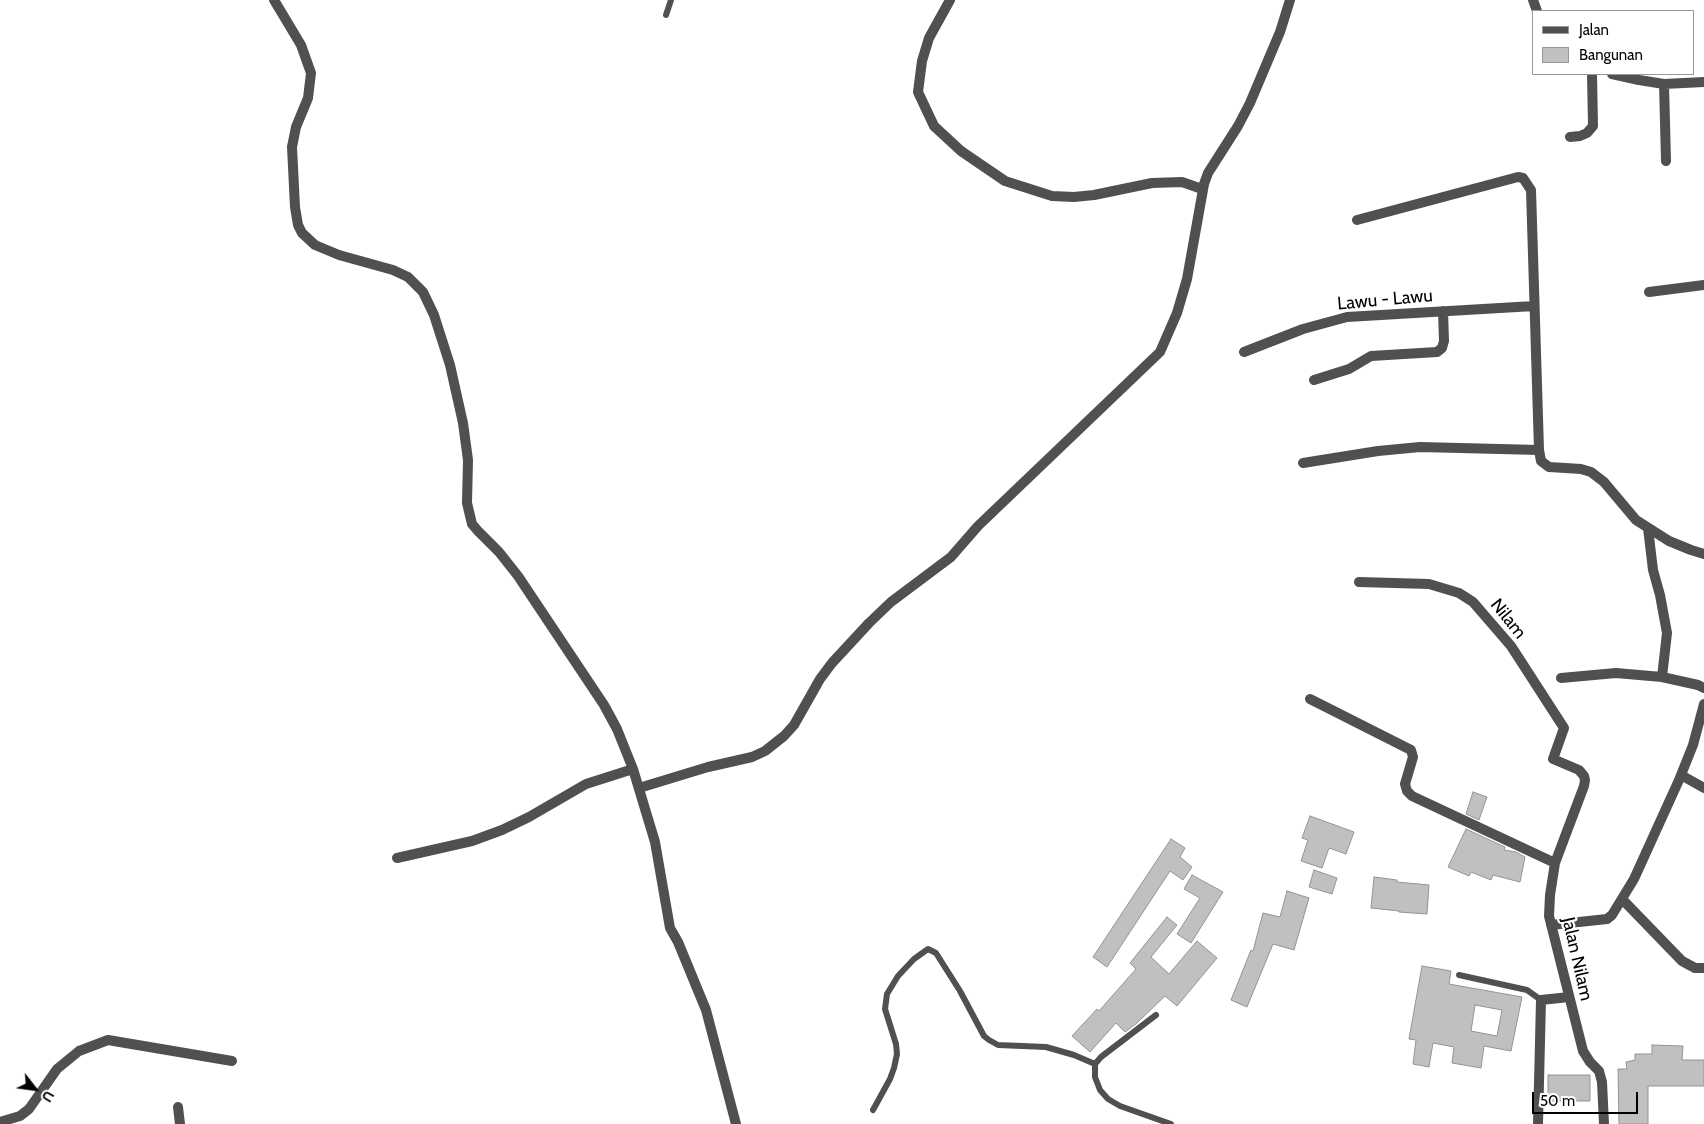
<!DOCTYPE html>
<style>
body{margin:0}
#map{position:relative;width:1704px;height:1124px;overflow:hidden;background:#fff;font-family:Cabin,sans-serif}
canvas{display:block}
.legend{position:absolute;left:1532px;top:10px;width:162px;height:65px;box-sizing:border-box;background:#fff;border:1px solid #999;margin:0;padding:6px 9px;list-style:none;font-size:15px;color:#000}
.legend li{display:flex;align-items:center;gap:10px;height:25px}
.legend b{width:25px;border:1px solid #999}
.north{position:absolute;left:10px;top:1064px;width:50px;height:50px;-webkit-text-stroke:4px #fff;paint-order:stroke;rotate:120deg;font-size:14px;font-weight:700;line-height:20px;text-align:center;color:#000}
.north::after{content:'';display:block;margin:auto;width:18px;height:22px;background:#000;clip-path:polygon(50% 0,100% 100%,50% 72%,0 100%)}
.scale{position:absolute;left:1532px;top:1092px;width:106px;height:22px;box-sizing:border-box;border:2px solid #000;border-top:0;padding-left:6px;font-size:15px;line-height:18px;white-space:nowrap;color:#000;-webkit-text-stroke:4px #fff;paint-order:stroke}
</style>
<div id="map">
<canvas width="1704" height="1124"></canvas>
<ul class="legend">
<li><b style="height:6px;background:#505050"></b>Jalan</li>
<li><b style="height:14px;background:#c0c0c0"></b>Bangunan</li>
</ul>
<div class="north">U</div>
<div class="scale">50 m</div>
</div>
<script>
const context = document.querySelector('canvas').getContext('2d');
context.lineJoin = 'round';
function fillPath(path, color) { context.fillStyle = color; context.fill(path, 'evenodd'); }
const poly = rows => new Path2D(rows.map(r => 'M' + r).join(''));
function stroke(path, color, width, dash) { context.strokeStyle = color; context.lineWidth = width; context.lineCap = dash ? 'butt' : 'round'; context.setLineDash(dash || []); context.stroke(path); }
function label(font, color, halo, rows, align = 'center') {
  context.font = font + ' Cabin,sans-serif'; context.lineWidth = 4.5; context.setLineDash([]); context.textBaseline = 'middle'; context.strokeStyle = halo; context.fillStyle = color; for (const [text, x, y, turn = 0] of rows) {
    context.save(); context.translate(x, y); context.rotate((+turn || 0) * Math.PI / 180); context.textAlign = isNaN(turn) ? turn : align; if (halo) context.strokeText(text, 0, 0); context.fillText(text, 0, 0); context.restore();
  }
}
const building = poly([
 [1473,792,1487,797,1479,820,1466,814,1473,792],
 [1310,816,1354,832,1346,854,1329,848,1322,868,1301,861,1308,840,1302,838,1310,816],
 [1466,829,1505,847,1504,850,1516,852,1525,857,1520,882,1493,875,1491,880,1471,872,1469,876,1448,867,1466,829],
 [1171,839,1185,848,1180,857,1192,867,1183,880,1170,871,1107,967,1093,957,1171,839],
 [1314,870,1337,878,1332,894,1309,887,1314,870],
 [1192,875,1223,892,1191,943,1177,934,1200,898,1184,889,1192,875],
 [1374,877,1397,880,1397,882,1429,885,1427,914,1399,912,1399,911,1371,908,1374,877],
 [1287,891,1309,898,1294,950,1273,944,1247,1007,1231,1000,1251,950,1253,951,1263,913,1280,917,1287,891],
 [1167,917,1177,925,1151,957,1169,974,1197,941,1217,958,1177,1006,1165,996,1137,1023,1125,1032,1116,1023,1090,1052,1072,1036,1097,1009,1099,1011,1136,969,1130,963,1167,917],
 [1422,966,1451,971,1449,984,1522,997,1511,1051,1484,1046,1481,1068,1452,1063,1454,1047,1433,1043,1429,1067,1413,1064,1416,1040,1409,1039,1422,966],
 [1475,1005,1502,1010,1497,1036,1471,1031,1475,1005],
 [1652,1045,1683,1046,1682,1060,1704,1060,1704,1086,1648,1086,1648,1124,1619,1124,1618,1069,1627,1069,1626,1062,1635,1060,1635,1054,1652,1054,1652,1045],
 [1548,1075,1590,1075,1590,1101,1548,1101,1548,1075]
]);
fillPath(building, '#c0c0c0');
stroke(building, '#949494', 1);
stroke(poly([
 [666,15,671,0],
 [1459,975,1527,990,1541,1000],
 [1156,1015,1101,1057,1095,1064,1095,1077,1100,1090,1108,1099,1120,1106,1171,1124],
 [873,1110,890,1079,894,1068,897,1054,896,1044,885,1009,887,994,898,976,914,959,928,949,936,953,960,991,984,1036,989,1040,998,1045,1046,1047,1074,1055,1095,1064]
]), '#505050', 6);
stroke(poly([
 [274,0,301,45,311,73,308,98,296,127,292,147,295,207,298,225,302,233,315,245,339,255,393,270,408,277,423,292,434,315,450,365,463,423,468,460,467,503,472,524,478,531,499,552,518,576,604,705,617,729,633,769,655,842,670,928,678,942,706,1010,736,1124],
 [950,0,929,38,922,61,918,92,934,126,961,151,1005,181,1052,196,1074,197,1094,195,1152,183,1182,182,1202,189],
 [1533,0,1537,11],
 [1612,74,1639,80,1664,84,1704,82],
 [1664,84,1666,161],
 [1570,137,1580,136,1587,133,1593,126,1592,74],
 [1357,220,1518,177,1523,178,1531,190,1539,450,1541,461,1549,467,1581,469,1591,472,1604,482,1636,520,1669,541,1691,550,1704,554],
 [1649,292,1704,285],
 [1244,352,1303,329,1347,317,1534,306],
 [1314,380,1349,369,1371,356,1437,352,1442,348,1444,341,1443,311],
 [1303,463,1378,451,1420,447,1539,450],
 [1648,528,1653,570,1660,595,1667,633,1662,677],
 [1359,582,1429,584,1459,593,1473,602,1511,646,1564,728,1553,759,1579,770,1584,776,1585,780,1584,786,1555,863,1550,895,1549,916,1583,1051,1590,1062,1599,1071,1602,1082,1604,1124],
 [1561,678,1616,673,1662,677,1698,685,1704,688],
 [1310,699,1411,750,1413,757,1405,784,1407,791,1412,796,1555,863],
 [1681,775,1704,788],
 [639,788,708,767,752,757,765,751,784,736,794,725,820,679,832,663,869,623,891,602,951,557,978,526,1160,352,1177,313,1187,279,1204,184,1208,173,1238,126,1250,103,1280,32,1290,0],
 [397,858,472,841,502,830,529,817,586,784,633,769],
 [1622,899,1682,961,1695,968,1704,968],
 [1551,925,1607,919,1612,915,1634,879,1679,780,1693,745,1704,704],
 [178,1107,180,1124],
 [0,1122,20,1116,29,1109,57,1069,79,1051,108,1040,232,1061],
 [1538,1124,1541,1000,1569,997]
]), '#505050', 10);
label('18px', '#000', '#fff', [
 ["Lawu - Lawu",1385,300,-5],
 ["Nilam",1508,619,51],
 ["Jalan Nilam",1577,959,77]
]);
</script>
